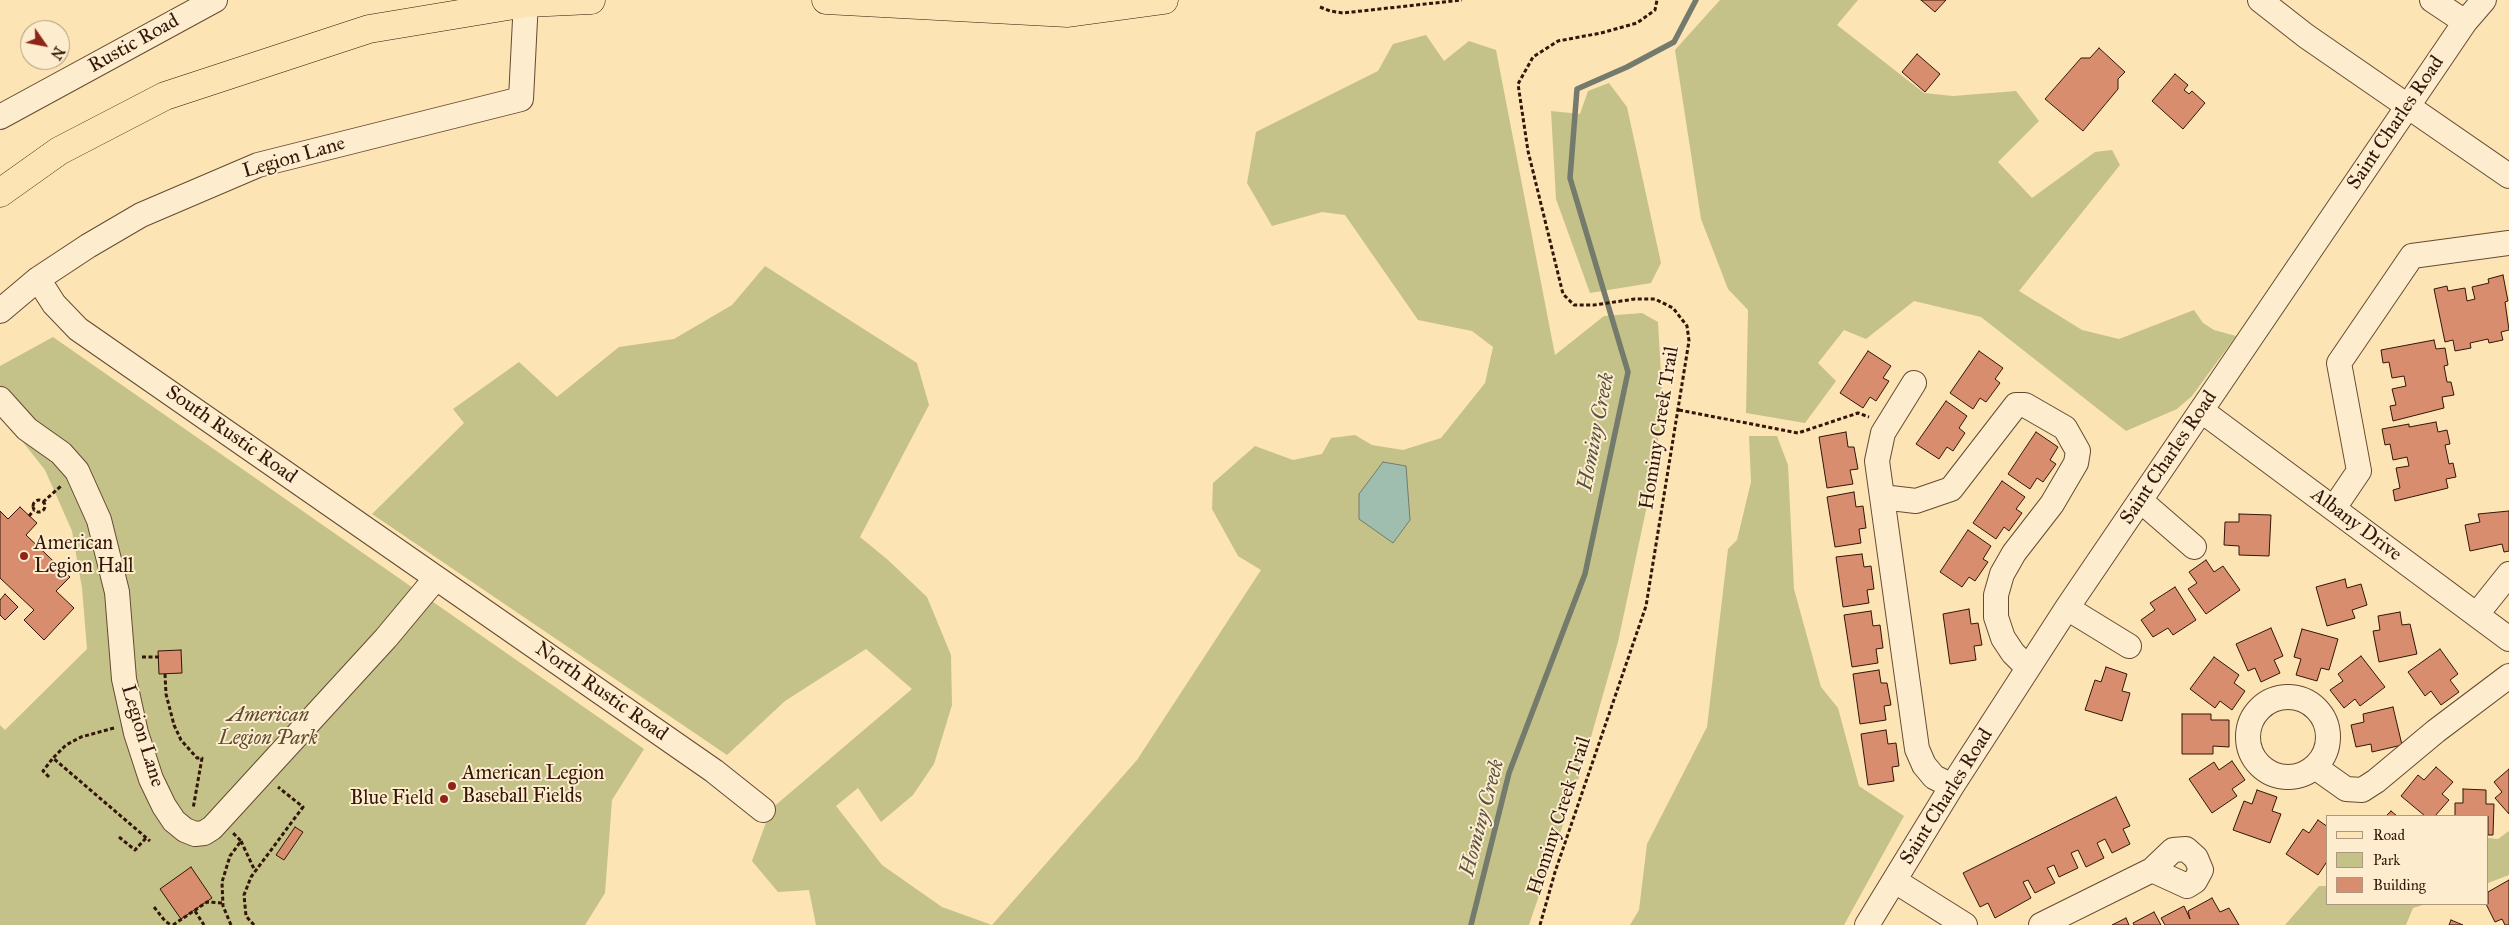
<!DOCTYPE html>
<style>
body{margin:0}
#map{position:relative;width:2509px;height:925px;overflow:hidden;background:#fce4b4;font-family:"IM FELL Great Primer",serif}
canvas{display:block}
.legend{position:absolute;left:2326px;top:815px;width:162px;height:90px;box-sizing:border-box;background:#fdedce;border:1px solid #ac977f;margin:0;padding:6px 9px;list-style:none;font-size:15px;color:#331608}
.legend li{display:flex;align-items:center;gap:10px;height:25px}
.legend b{width:25px;border:1px solid #ac977f}
.north{position:absolute;left:20px;top:20px;width:50px;height:50px;box-sizing:border-box;background:#fdedce;border:1px solid #ac977f;border-radius:50%;rotate:123deg;font-size:14px;font-weight:700;line-height:20px;text-align:center;color:#331608}
.north::after{content:'';display:block;margin:auto;width:18px;height:22px;background:#8f2418;clip-path:polygon(50% 0,100% 100%,50% 72%,0 100%)}
</style>
<div id="map">
<canvas width="2509" height="925"></canvas>
<ul class="legend">
<li><b style="height:6px;background:#fce4b4"></b>Road</li>
<li><b style="height:14px;background:#c4c289"></b>Park</li>
<li><b style="height:14px;background:#d88d6f"></b>Building</li>
</ul>
<div class="north">N</div>
</div>
<script>
const context = document.querySelector('canvas').getContext('2d');
context.lineJoin = 'round';
function fillPath(path, color) { context.fillStyle = color; context.fill(path, 'evenodd'); }
const poly = rows => new Path2D(rows.map(r => 'M' + r).join(''));
function stroke(path, color, width, dash) { context.strokeStyle = color; context.lineWidth = width; context.lineCap = dash ? 'butt' : 'round'; context.setLineDash(dash || []); context.stroke(path); }
function label(font, color, halo, rows, align = 'center') {
  context.font = font + ' "IM FELL Great Primer",serif'; context.lineWidth = 4; context.setLineDash([]); context.textBaseline = 'middle'; context.strokeStyle = halo; context.fillStyle = color; for (const [text, x, y, turn = 0] of rows) {
    context.save(); context.translate(x, y); context.rotate((+turn || 0) * Math.PI / 180); context.textAlign = isNaN(turn) ? turn : align; if (halo) context.strokeText(text, 0, 0); context.fillText(text, 0, 0); context.restore();
  }
}
fillPath(poly([
 [1720,0,1858,0,1837,25,1924,93,1953,96,2016,91,2039,121,1998,162,2032,198,2095,152,2112,150,2120,165,2019,291,2082,330,2119,339,2194,310,2203,323,2214,330,2236,336,2192,396,2177,409,2126,431,1981,317,1914,301,1866,339,1844,330,1818,363,1836,381,1805,423,1746,413,1748,310,1728,289,1701,219,1675,50],
 [1426,35,1444,61,1469,41,1496,50,1555,355,1604,316,1642,313,1658,322,1663,409,1649,496,1618,642,1583,765,1529,925,816,925,809,890,778,892,752,861,771,809,912,689,866,649,785,701,727,755,372,514,464,423,453,409,519,362,557,397,619,347,674,339,732,305,765,266,917,363,929,405,860,537,888,560,927,597,951,655,952,705,934,764,913,795,881,822,858,788,836,806,882,865,942,907,992,925,1137,760,1261,570,1238,556,1212,509,1213,483,1255,446,1293,460,1322,454,1331,438,1355,435,1372,445,1403,450,1441,438,1485,383,1493,347,1472,331,1418,320,1345,215,1322,212,1272,226,1247,183,1256,132,1378,71,1393,44],
 [1609,83,1627,107,1661,263,1651,283,1590,293,1556,199,1551,111,1580,114,1588,91],
 [53,337,644,749,612,800,605,893,585,925,0,925,0,725,5,730,87,649,82,588,72,531,45,470,0,413,0,366],
 [1749,436,1777,436,1788,465,1794,589,1821,687,1838,708,1859,786,1904,816,1844,925,1630,925,1639,910,1647,844,1707,727,1728,549,1737,540,1751,482],
 [2509,831,2509,875,2488,883,2488,838,2498,839],
 [2319,886,2328,886,2328,904,2426,904,2413,908,2406,925,2285,925]
]), '#c4c289');
const water = poly([
 [1383,462,1406,466,1410,520,1393,543,1359,519,1359,494,1383,462]
]);
fillPath(water, '#9fbeaf');
stroke(water, '#747b6c', 1);
stroke(poly([
 [1471,925,1509,773,1585,574,1628,372,1570,178,1577,89,1627,67,1674,42,1696,0]
]), '#747b6c', 5.5);
const building = poly([
 [1921,0,1946,0,1935,12,1921,0],
 [2099,48,2125,72,2118,79,2118,89,2083,131,2045,99,2081,58,2090,58,2099,48],
 [1917,54,1940,74,1925,92,1902,72,1917,54],
 [2175,74,2188,85,2184,90,2189,94,2192,91,2205,103,2183,129,2152,101,2175,74],
 [2503,275,2508,301,2505,302,2509,330,2501,332,2503,340,2489,343,2488,339,2470,343,2471,348,2455,351,2453,340,2445,342,2434,289,2447,286,2448,291,2465,288,2467,301,2475,299,2472,287,2489,283,2488,279,2503,275],
 [2434,340,2436,349,2445,348,2448,365,2444,366,2447,382,2451,382,2454,395,2442,397,2444,408,2393,421,2390,406,2396,405,2392,389,2406,386,2404,376,2392,378,2389,362,2383,363,2381,350,2434,340],
 [1868,351,1891,366,1883,378,1889,381,1876,401,1870,397,1863,408,1840,393,1868,351],
 [1979,351,2003,368,1995,379,2000,383,1986,402,1980,398,1973,409,1950,393,1979,351],
 [1946,401,1967,416,1959,428,1965,433,1953,451,1947,447,1939,459,1916,444,1946,401],
 [2436,422,2438,432,2447,430,2450,444,2445,445,2449,464,2453,463,2456,477,2446,479,2448,488,2395,501,2393,490,2400,488,2396,468,2409,466,2407,457,2393,460,2390,444,2385,445,2382,429,2409,424,2409,427,2436,422],
 [1846,432,1848,447,1854,447,1858,469,1850,470,1853,484,1827,488,1819,437,1846,432],
 [2036,432,2058,447,2050,460,2056,464,2043,482,2037,478,2030,489,2008,474,2036,432],
 [2002,481,2025,497,2016,509,2022,513,2009,531,2004,527,1996,539,1973,523,2002,481],
 [1854,492,1856,507,1863,506,1866,528,1859,529,1861,543,1835,547,1827,497,1854,492],
 [20,507,37,523,26,535,70,577,56,591,74,608,44,640,24,620,34,610,0,578,0,511,8,519,20,507],
 [2509,511,2509,551,2504,552,2502,544,2470,551,2465,525,2480,522,2478,514,2509,511],
 [2239,514,2271,515,2269,556,2239,555,2239,546,2224,545,2225,522,2239,522,2239,514],
 [1968,530,1991,546,1983,559,1988,562,1975,581,1969,577,1962,587,1940,572,1968,530],
 [1862,554,1864,567,1871,566,1874,589,1867,590,1869,603,1843,607,1836,557,1862,554],
 [2206,560,2214,572,2223,566,2240,590,2206,614,2188,589,2197,583,2189,572,2206,560],
 [2345,579,2347,588,2361,584,2367,605,2352,610,2355,618,2327,626,2316,587,2345,579],
 [2175,587,2196,620,2173,635,2168,628,2153,637,2141,620,2155,610,2150,603,2175,587],
 [5,594,18,607,5,620,0,615,0,600,5,594],
 [1969,609,1971,624,1978,623,1982,645,1974,646,1976,660,1950,664,1943,614,1969,609],
 [1871,611,1873,626,1880,625,1883,648,1876,649,1878,663,1852,667,1844,615,1871,611],
 [2400,612,2402,625,2410,624,2417,654,2379,662,2373,631,2380,630,2378,616,2400,612],
 [2271,628,2283,656,2274,660,2280,673,2261,682,2255,668,2248,671,2236,644,2271,628],
 [2302,629,2338,639,2329,670,2321,668,2317,681,2296,675,2301,659,2294,657,2302,629],
 [2440,649,2458,674,2450,680,2459,692,2441,705,2431,691,2425,696,2408,672,2440,649],
 [181,650,182,673,159,674,158,651,181,650],
 [2361,656,2385,687,2360,706,2355,699,2344,708,2330,690,2343,681,2338,674,2361,656],
 [2214,657,2239,675,2234,683,2245,691,2232,710,2220,701,2215,708,2190,689,2214,657],
 [2106,667,2127,674,2122,691,2130,693,2122,721,2085,710,2095,680,2101,682,2106,667],
 [1879,670,1881,683,1887,683,1891,705,1884,706,1886,720,1860,724,1853,674,1879,670],
 [2393,707,2402,745,2372,752,2371,744,2356,747,2351,725,2364,722,2363,714,2393,707],
 [2182,714,2211,714,2211,720,2229,720,2229,747,2213,746,2213,754,2182,754,2182,714],
 [1886,730,1888,744,1896,743,1899,766,1892,767,1894,781,1868,785,1861,734,1886,730],
 [2232,761,2245,780,2232,789,2237,796,2212,813,2189,779,2214,762,2219,770,2232,761],
 [2436,767,2453,782,2442,794,2449,800,2435,816,2425,816,2401,796,2418,775,2424,780,2436,767],
 [2509,769,2509,814,2495,798,2502,792,2494,782,2509,769],
 [2463,789,2486,790,2486,804,2494,804,2493,835,2488,835,2488,816,2455,816,2455,803,2463,803,2463,789],
 [2257,790,2277,797,2272,811,2281,814,2270,843,2233,830,2244,801,2252,804,2257,790],
 [2116,797,2130,826,2123,829,2130,844,2112,853,2105,839,2097,843,2104,858,2086,867,2078,850,2071,853,2078,868,2059,877,2054,865,2047,868,2055,883,2035,893,2028,880,2023,882,2031,898,1995,918,1988,903,1980,907,1963,873,2116,797],
 [2391,811,2397,816,2386,816,2391,811],
 [2318,820,2328,827,2328,860,2318,875,2286,854,2303,829,2309,833,2318,820],
 [295,827,303,832,284,860,276,855,295,827],
 [191,867,212,898,181,919,160,889,191,867],
 [2509,880,2509,925,2505,925,2502,919,2495,922,2486,904,2488,904,2488,892,2509,880],
 [2212,898,2220,912,2229,908,2239,925,2165,925,2161,918,2184,906,2190,919,2188,911,2212,898],
 [2154,912,2161,925,2134,925,2133,923,2154,912],
 [2126,918,2129,925,2112,925,2126,918],
 [2451,920,2463,925,2449,925,2451,920]
]);
fillPath(building, '#d88d6f');
stroke(building, '#331608', 1);
const minor = poly([
 [2260,0,2306,36,2509,176],
 [2432,0,2465,22],
 [0,117,215,0],
 [38,279,54,304,78,329,714,771,763,810],
 [0,311,38,279,88,246,141,215,258,165,521,99,526,0],
 [1914,383,1883,433,1877,461,1917,749,1924,765,1934,777,1952,786],
 [0,399,27,429,61,453,77,471,99,520,117,592,124,679,136,733,151,779,164,806,174,821,185,830,195,834,204,833,212,828,386,638,436,578],
 [2202,411,2509,639],
 [1882,497,1916,501,1951,489,2016,405,2025,405,2065,428,2078,451,2076,463,2052,504,2014,553,2002,574,1996,595,1996,617,2003,638,2013,653,2028,668],
 [2141,501,2194,547],
 [2334,508,2359,471,2339,363,2412,256,2509,243],
 [2067,608,2129,646],
 [2477,614,2509,574],
 '2248 737a40 40 0 1 1 80 0a40 40 0 1 1-80 0Z',
 [2315,767,2346,789,2362,790,2376,781,2436,731,2509,676],
 [1895,881,1965,925],
 [1867,925,1952,786,2067,608,2465,22,2484,0],
 [2041,925,2152,870,2173,850,2186,849,2196,858,2201,870,2195,881,2187,886,2152,870]
]);
const major = poly([
 [826,0,1068,13,1164,0],
 [0,193,59,151,165,96,369,29,526,3,591,0]
]);
stroke(minor, '#654a33', 26);
stroke(major, '#331608', 29);
stroke(poly([
 [1320,7,1330,11,1343,13,1462,0],
 [1679,410,1798,433,1858,413,1869,417],
 '33 506a6 6 0 1 1 12 0a6 6 0 1 1-12 0Z',
 [43,502,61,486],
 [29,516,34,510],
 [142,657,159,657],
 [165,674,166,694,174,725,181,740,197,758,202,758,193,809],
 [114,728,81,737,66,745,53,758,150,841],
 [49,777,43,771,53,758],
 [119,837,135,850,146,838],
 [241,841,255,871],
 [154,907,165,921,171,925],
 [195,911,204,925],
 [173,925,207,902,222,903],
 [231,925,223,906,222,882,230,856,241,841,233,833],
 [254,925,246,916,244,895,251,877,303,807,278,787],
 [1540,925,1555,872,1646,606,1689,341,1687,326,1673,308,1655,299,1635,299,1594,305,1574,305,1563,294,1528,151,1518,84,1533,57,1558,41,1601,33,1637,23,1655,10,1657,0]
]), '#331608', 3, [4, 2.5]);
stroke(minor, '#fdedce', 24);
stroke(major, '#fce4b4', 28);
for (const [x, y, r, color] of [
 [24,556,5,"#8f2418"],
 [452,786,5,"#8f2418"],
 [444,799,5,"#8f2418"]
]) { const dot = new Path2D(); dot.arc(x, y, r, 0, 2 * Math.PI); context.fillStyle = color; context.fill(dot); stroke(dot, '#fdedce', 2); }
label('20px', '#331608', '#fdedce', [
 ["Rustic Road",134,44,-29],
 ["Saint Charles Road",2396,123,-56],
 ["Legion Lane",294,158,-16],
 ["Hominy Creek Trail",1660,428,-81],
 ["South Rustic Road",231,435,35],
 ["Saint Charles Road",2169,458,-56],
 ["Albany Drive",2356,525,37],
 ["North Rustic Road",601,692,35],
 ["Legion Lane",142,736,73],
 ["Saint Charles Road",1947,797,-58],
 ["Hominy Creek Trail",1560,816,-72]
]);
label('20px', '#331608', '#fdedce', [
 ["American",34,544],
 ["Legion Hall",34,567],
 ["American Legion",462,774],
 ["Baseball Fields",462,797],
 ["Blue Field",434,799,"right"]
], 'left');
label('italic 20px', '#5e4a2f', '#fdedce', [
 ["American",268,716],
 ["Legion Park",268,739]
]);
label('italic 21px', '#595142', '#fdedce', [
 ["Hominy Creek",1597,432,-79],
 ["Hominy Creek",1483,818,-75]
]);
</script>
